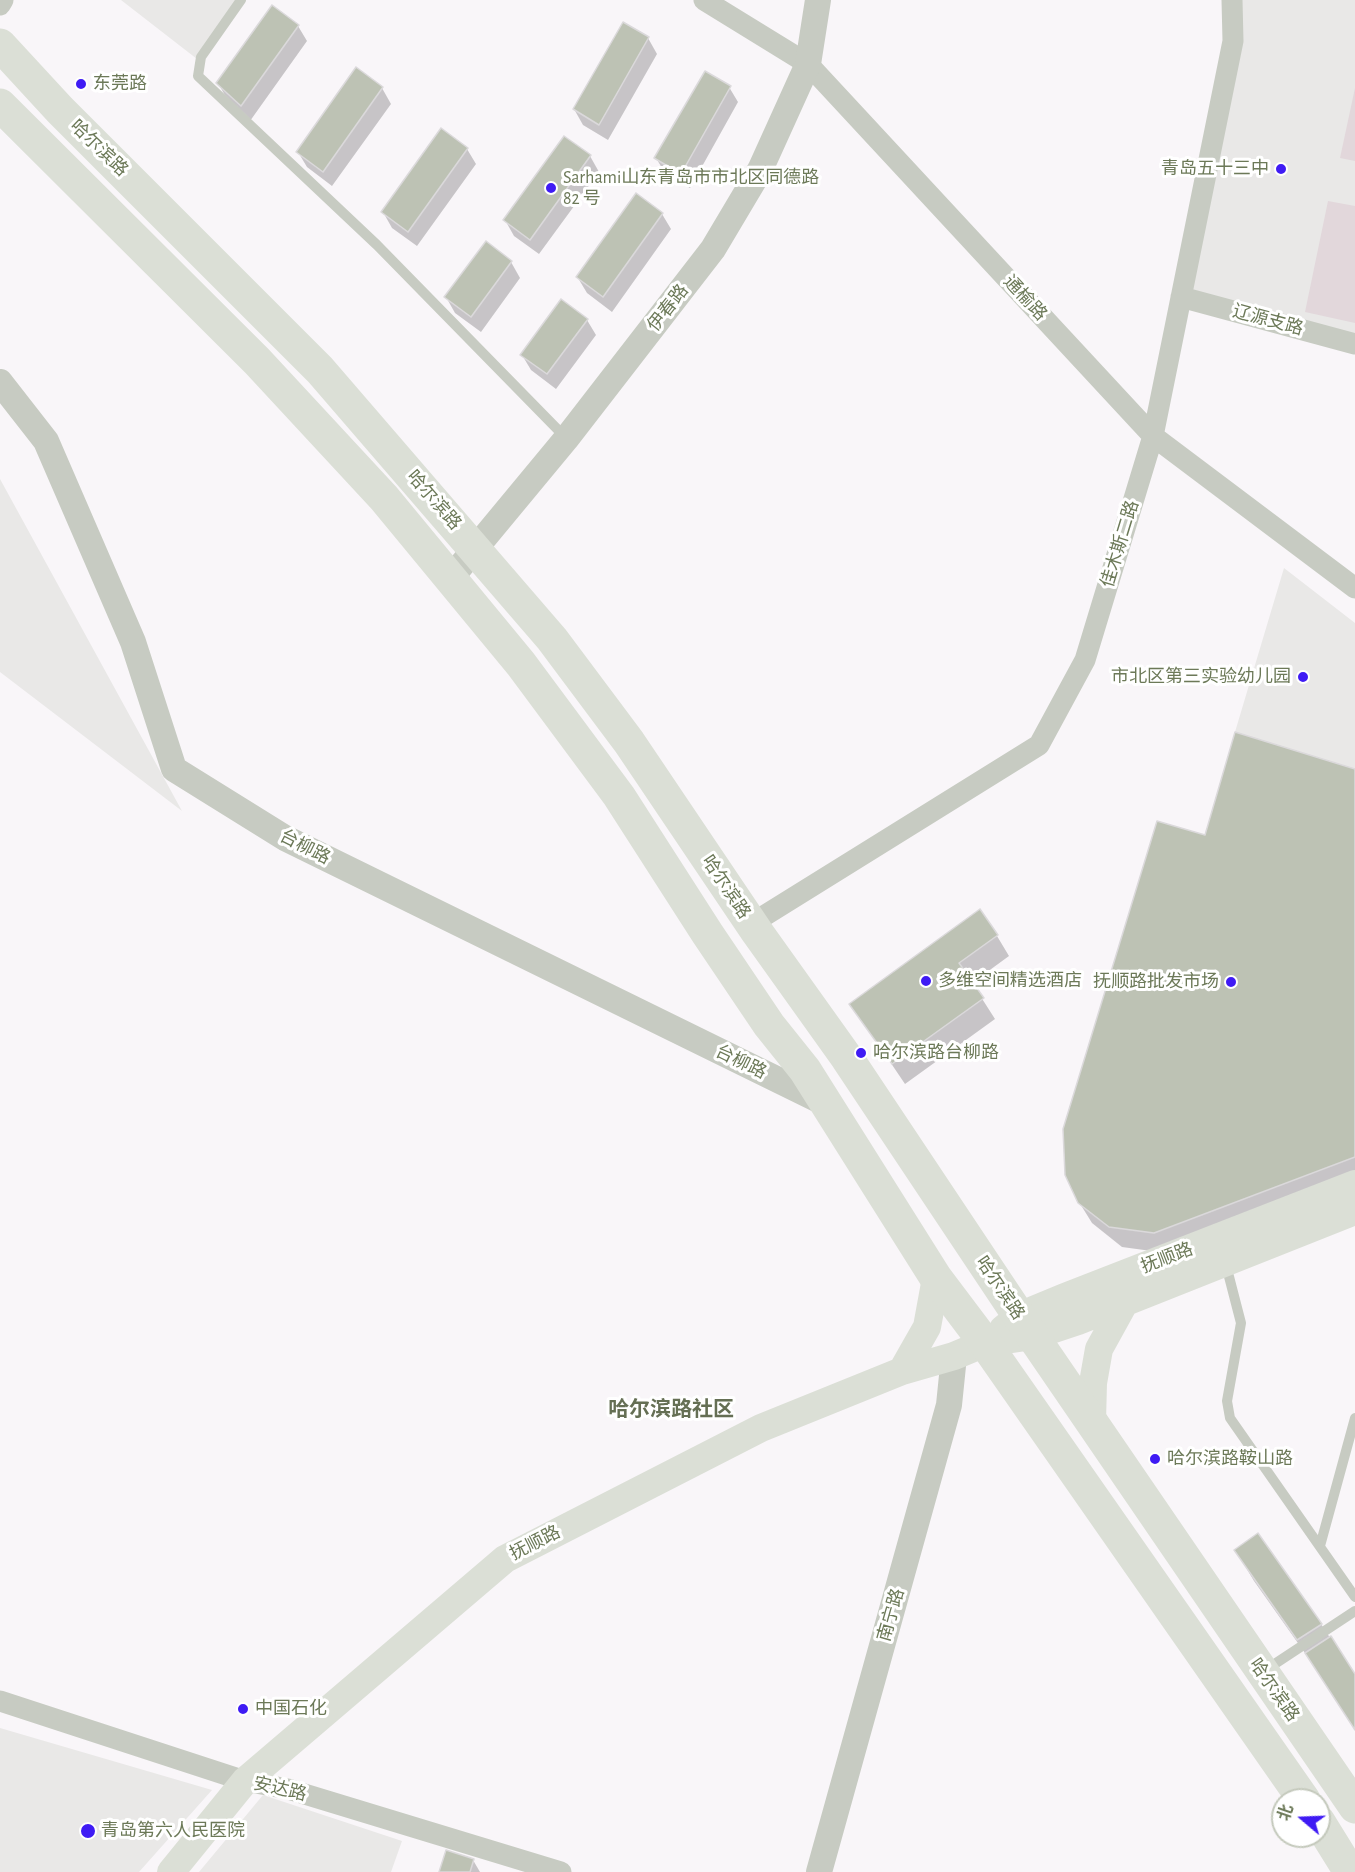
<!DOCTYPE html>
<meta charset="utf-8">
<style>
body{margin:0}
#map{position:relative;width:1355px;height:1872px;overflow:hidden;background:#f9f6f9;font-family:"Alegreya Sans","Noto Sans SC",sans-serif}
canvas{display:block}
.north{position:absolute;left:1271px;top:1788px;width:60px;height:60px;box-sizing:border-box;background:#fff;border:2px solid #c4c9bc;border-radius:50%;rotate:289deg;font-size:16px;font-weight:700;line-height:24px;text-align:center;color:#6c7958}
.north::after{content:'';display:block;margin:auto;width:21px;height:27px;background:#3f1bf4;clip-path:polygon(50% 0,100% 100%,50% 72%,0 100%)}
</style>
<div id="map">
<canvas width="1355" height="1872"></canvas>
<div class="north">北</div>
</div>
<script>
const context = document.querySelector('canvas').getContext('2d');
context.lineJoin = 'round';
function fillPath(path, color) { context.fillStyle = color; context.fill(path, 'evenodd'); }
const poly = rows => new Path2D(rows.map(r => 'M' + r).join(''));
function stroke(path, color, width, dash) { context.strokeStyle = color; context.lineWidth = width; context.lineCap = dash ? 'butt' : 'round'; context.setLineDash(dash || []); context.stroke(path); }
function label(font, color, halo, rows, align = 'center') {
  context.font = font + ' "Alegreya Sans","Noto Sans SC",sans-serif'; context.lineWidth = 6; context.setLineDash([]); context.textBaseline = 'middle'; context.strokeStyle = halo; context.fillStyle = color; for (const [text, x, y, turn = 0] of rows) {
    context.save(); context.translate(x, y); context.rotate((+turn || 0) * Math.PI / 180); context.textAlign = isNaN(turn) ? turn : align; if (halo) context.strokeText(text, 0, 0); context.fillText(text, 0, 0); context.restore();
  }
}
fillPath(poly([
 [121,0,246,0,197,59],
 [1232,0,1355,0,1355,344,1181,297],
 [0,479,182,811,0,672],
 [1284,568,1355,623,1355,769,1235,732],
 [0,1728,212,1790,139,1872,0,1872],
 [263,1795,402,1841,391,1872,199,1872]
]), '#e9e8e7');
fillPath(poly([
 [1355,88,1355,161,1340,158],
 [1328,201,1355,206,1355,323,1305,312]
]), '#e2d7db');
fillPath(poly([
 [298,26,307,41,250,121,227,99,218,83],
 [648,38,657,54,608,140,583,125,574,109],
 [729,87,738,102,690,188,665,173,656,158],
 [382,88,391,104,332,186,307,167,298,152],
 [467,149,476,164,417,246,392,228,383,212],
 [590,156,599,172,539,254,514,236,505,220],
 [662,214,671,229,612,312,587,293,578,278],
 [486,243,511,262,520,278,481,332,455,313,446,297],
 [587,320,596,335,556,389,531,370,522,355],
 [1355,771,1355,1182,1166,1253,1122,1247,1092,1223,1079,1202,1206,837],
 [997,936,1009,956,972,983,995,1019,905,1084,851,1004],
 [1236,1551,1321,1624,1355,1676,1355,1730,1317,1670,1254,1581],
 [473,1860,480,1872,440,1872]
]), '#0003');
const building = poly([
 [272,5,299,25,241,106,216,83,272,5],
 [623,22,649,37,599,125,573,109,623,22],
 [356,67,383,87,323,172,296,152,356,67],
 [705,71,731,86,681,174,654,158,705,71],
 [441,128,468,148,408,232,381,212,441,128],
 [564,136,591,155,530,240,503,220,564,136],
 [636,193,663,213,603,297,576,277,636,193],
 [486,241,512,261,471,317,444,297,486,241],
 [561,299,588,319,547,374,520,355,561,299],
 [1235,732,1355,769,1355,1157,1154,1233,1109,1227,1078,1203,1065,1175,1063,1129,1157,821,1205,835,1235,732],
 [980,909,998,935,959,963,984,998,892,1064,849,1004,980,909],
 [1258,1533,1322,1624,1297,1640,1234,1550,1258,1533],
 [1331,1636,1355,1674,1355,1730,1305,1653,1331,1636],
 [446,1850,474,1859,470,1872,439,1872,446,1850]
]);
fillPath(building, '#bdc2b4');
stroke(building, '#dbd9db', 1.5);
stroke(poly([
 [241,0,201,57,198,76,377,245,566,438],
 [1226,1265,1241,1323,1227,1401,1230,1418,1355,1597],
 [1320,1546,1355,1418],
 [1264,1671,1355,1611]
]), '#c7cbc2', 10);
stroke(poly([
 [704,0,808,64,1153,436,1355,588],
 [0,5,3,0],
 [1181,297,1355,344],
 [751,924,1039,745,1085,660,1153,436,1233,41,1232,0],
 [0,1701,245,1781,288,1789,561,1872]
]), '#c7cbc2', 21);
stroke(poly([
 [0,382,46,441,133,642,174,769,285,838,825,1103],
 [450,579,566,439,713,249,760,170,808,64,818,0],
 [819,1872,949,1405,954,1356]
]), '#c7cbc2', 26);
stroke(poly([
 [1003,1329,1019,1316,1065,1297,1355,1184],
 [902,1371,927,1327,936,1278],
 [1092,1422,1093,1383,1099,1349,1126,1300],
 [171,1872,245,1781,505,1559,761,1428,902,1371,954,1356,985,1343,1033,1336,1078,1321,1355,1211]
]), '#dbdfd6', 28);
stroke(poly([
 [0,45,60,110,320,370,552,639,629,742,757,932,847,1058,1019,1316,1355,1807],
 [0,105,257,361,384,498,521,664,619,796,707,933,769,1025,805,1070,936,1278,985,1343,1304,1800],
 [1319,1822,1350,1872]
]), '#dbdfd6', 33);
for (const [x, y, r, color] of [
 [81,84,6,"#3f1bf4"],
 [1281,169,6,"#3f1bf4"],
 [551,188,6,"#3f1bf4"],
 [1303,677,6,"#3f1bf4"],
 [926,981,6,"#3f1bf4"],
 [1231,982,6,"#3f1bf4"],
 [861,1053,6,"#3f1bf4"],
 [1155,1459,6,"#3f1bf4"],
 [243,1709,6,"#3f1bf4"],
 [88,1831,8,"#3f1bf4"]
]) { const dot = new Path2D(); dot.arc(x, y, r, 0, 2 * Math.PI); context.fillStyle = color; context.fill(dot); stroke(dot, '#fff', 2); }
label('18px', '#6c7958', '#fff', [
 ["东莞路",93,84],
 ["青岛五十三中",1269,169,"right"],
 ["Sarhami山东青岛市市北区同德路",563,178],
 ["82 号",563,199],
 ["市北区第三实验幼儿园",1291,677,"right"],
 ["多维空间精选酒店",938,981],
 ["抚顺路批发市场",1219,982,"right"],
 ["哈尔滨路台柳路",873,1053],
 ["哈尔滨路鞍山路",1167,1459],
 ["中国石化",255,1709],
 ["青岛第六人民医院",101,1831]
], 'left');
label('18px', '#6c7958', '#fff', [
 ["哈尔滨路",99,148,44],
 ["通榆路",1025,298,47],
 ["伊春路",668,308,-52],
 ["辽源支路",1268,320,15],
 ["哈尔滨路",434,500,49],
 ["佳木斯二路",1120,544,-73],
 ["台柳路",305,847,27],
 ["哈尔滨路",726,887,56],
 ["台柳路",741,1062,26],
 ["抚顺路",1167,1258,-21],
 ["哈尔滨路",1000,1288,56],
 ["抚顺路",535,1543,-27],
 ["南宁路",891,1615,-74],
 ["哈尔滨路",1274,1690,55],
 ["安达路",280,1789,13]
]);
label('bold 21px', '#656f54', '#fff', [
 ["哈尔滨路社区",671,1410]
]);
</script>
